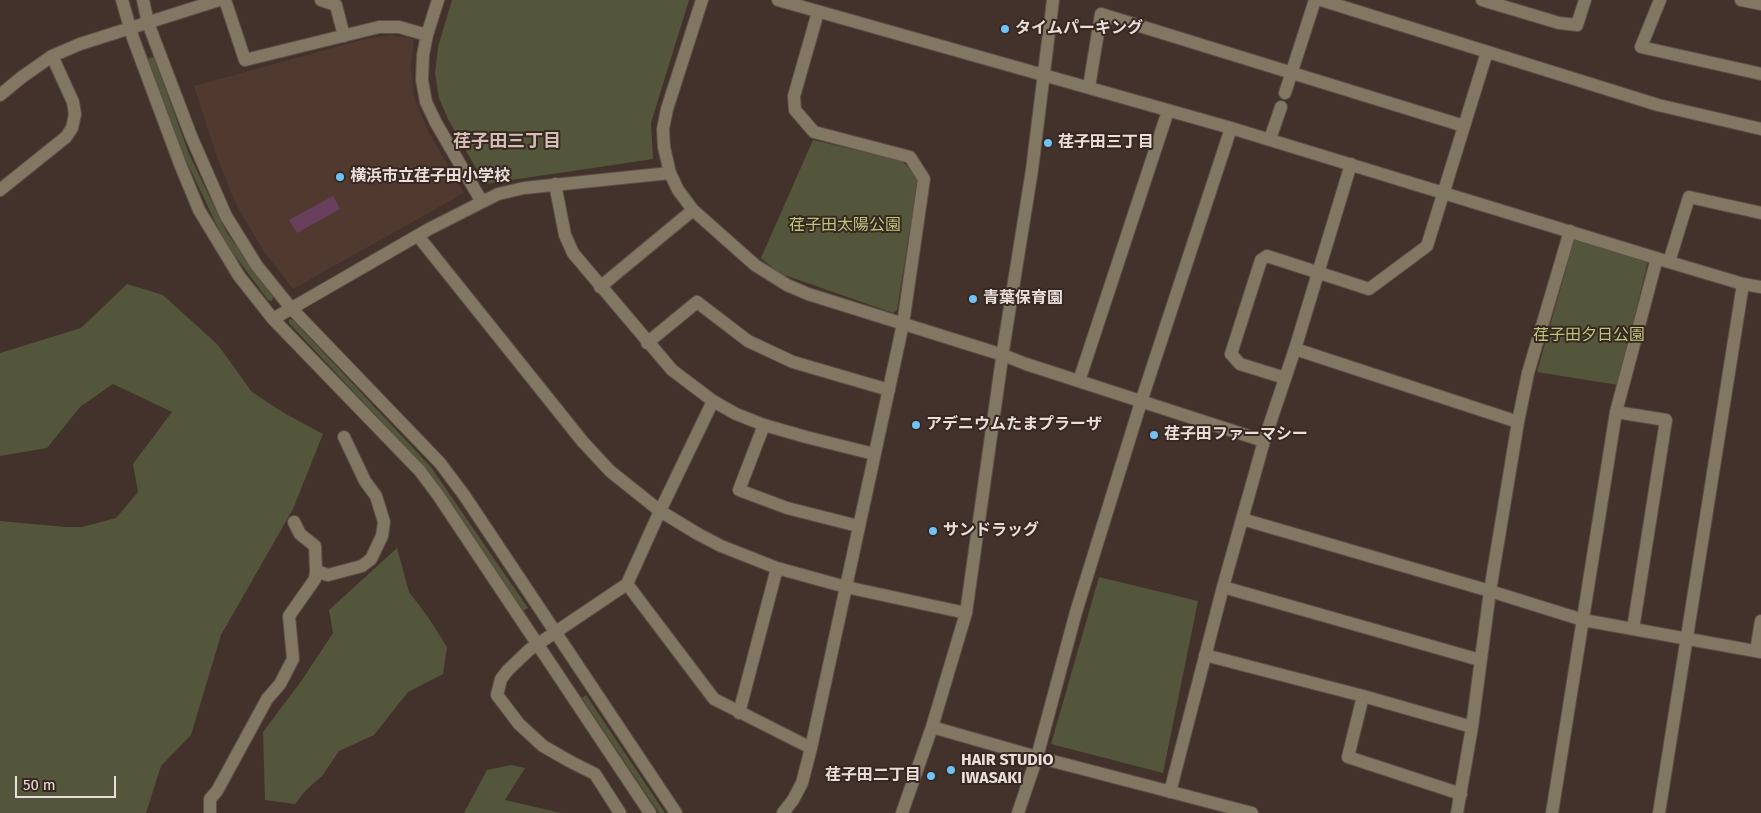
<!DOCTYPE html>
<meta charset="utf-8">
<style>
body{margin:0}
#map{position:relative;width:1761px;height:813px;overflow:hidden;background:#42322b;font-family:"Fira Sans",sans-serif}
canvas{display:block}
.scale{position:absolute;left:15px;top:776px;width:101px;height:22px;box-sizing:border-box;border:2px solid #e9deda;border-top:0;padding-left:6px;font-size:15px;line-height:18px;white-space:nowrap;color:#e9deda;-webkit-text-stroke:4px #372821;paint-order:stroke}
</style>
<div id="map">
<canvas width="1761" height="813"></canvas>
<div class="scale">50 m</div>
</div>
<script>
const context = document.querySelector('canvas').getContext('2d');
context.lineJoin = 'round';
function fillPath(path, color) { context.fillStyle = color; context.fill(path, 'evenodd'); }
const poly = rows => new Path2D(rows.map(r => 'M' + r).join(''));
function stroke(path, color, width, dash) { context.strokeStyle = color; context.lineWidth = width; context.lineCap = dash ? 'butt' : 'round'; context.setLineDash(dash || []); context.stroke(path); }
function label(font, color, halo, rows, align = 'center') {
  context.font = font + ' "Fira Sans","Noto Sans JP",sans-serif'; context.lineWidth = 4; context.setLineDash([]); context.textBaseline = 'middle'; context.strokeStyle = halo; context.fillStyle = color; for (const [text, x, y, turn = 0] of rows) {
    context.save(); context.translate(x, y); context.rotate((+turn || 0) * Math.PI / 180); context.textAlign = isNaN(turn) ? turn : align; if (halo) context.strokeText(text, 0, 0); context.fillText(text, 0, 0); context.restore();
  }
}
fillPath(poly([
 [391,35,414,39,411,67,414,97,428,131,464,193,293,289,263,250,237,206,218,160,194,86,369,38]
]), '#503a30');
fillPath(poly([
 [452,0,689,0,651,123,653,159,485,184,448,119,439,98,435,73,438,47],
 [154,57,189,154,227,233,273,297,272,301,268,300,227,245,217,226,185,158,168,116,147,59],
 [813,140,902,161,918,178,897,310,893,313,779,273,761,258],
 [1575,237,1648,261,1618,385,1537,372],
 [127,284,163,295,218,345,252,392,284,413,323,434,293,509,221,635,191,735,161,766,146,813,0,813,0,521,65,527,82,527,116,518,138,492,133,464,172,412,113,384,80,407,47,448,0,456,0,353,81,328],
 [289,319,293,320,431,467,528,608,523,611,424,467,289,323],
 [397,548,409,592,428,617,447,647,443,674,408,692,374,735,339,751,322,776,306,790,295,804,265,800,263,732,302,680,333,633,329,610],
 [1099,577,1198,601,1163,773,1051,744],
 [586,695,661,807,665,813,659,813,582,698],
 [511,765,525,768,505,800,561,813,464,813,487,770]
]), '#53563a');
fillPath(poly([
 [333,196,340,209,297,233,289,220]
]), '#683f5c');
const minor = poly([
 [122,0,133,38,180,164,199,210,239,276,273,319,420,471,438,495,650,813],
 [143,0,148,23,191,136,226,216,257,266,291,308,440,463,464,495,676,813],
 [225,0,245,60,379,27,399,27,427,35],
 [321,0,336,5,344,36],
 [438,0,427,35,423,55,422,80,426,102,436,123,482,202],
 [702,0,667,109,663,129,664,147,670,173,678,190,693,210,755,265,787,285,808,294,1003,355,1026,364,1264,441],
 [778,0,1231,128,1669,262,1743,284,1761,287],
 [1321,0,1658,105,1761,129],
 [1482,0,1559,23,1577,25,1585,0],
 [1660,0,1641,47,1761,74],
 [1741,0,1761,4],
 [1089,87,1101,14,1464,126],
 [1285,93,1315,0],
 [0,95,22,77,52,56,80,44,219,0],
 [1270,139,1281,107],
 [555,184,565,235,573,253,672,370,713,401,736,414,764,425,806,437,874,454],
 [0,190,66,137,72,128,75,114,73,102,52,56],
 [418,236,583,442,610,471,660,511,698,534,721,546,777,568,846,587,966,613],
 [1669,262,1689,197,1761,213],
 [600,287,693,210],
 [273,319,429,229,498,194,524,188,670,173],
 [647,343,697,302,748,341,793,362,889,390],
 [1295,349,1518,422],
 [1285,378,1240,364,1231,354,1261,260,1267,256,1369,289,1427,246,1487,52],
 [1079,381,1168,111],
 [1616,412,1666,420,1633,629],
 [764,425,739,490,787,508,858,526],
 [1242,519,1490,591,1583,620,1761,652],
 [294,522,300,534,315,546,316,571,328,575,362,566,371,559,382,536,384,522,376,496,365,481,344,437],
 [627,584,714,699,811,748],
 [1223,587,1480,660],
 [1756,651,1761,621],
 [1205,655,1363,696,1472,727],
 [1363,696,1348,757,1461,794],
 [739,713,777,568],
 [932,727,1037,757,1252,813],
 [1170,792,1223,587,1264,441,1295,349,1351,164],
 [210,813,210,799,217,791,267,699,280,684,293,659,289,616,315,579,316,571],
 [620,813,595,774,571,762,543,746,519,724,497,695,501,679,508,670,529,650,627,584,660,511,713,401],
 [783,813,793,800,802,783,811,748,903,324,924,179,910,157,814,132,795,110,794,96,818,12],
 [902,813,932,727,966,613,1004,344,1032,170,1053,0],
 [1018,813,1037,757,1076,612,1141,402,1231,128],
 [1457,813,1472,727,1490,591,1518,422,1528,373,1570,231],
 [1552,813,1616,412,1657,258],
 [1659,813,1743,284]
]);
stroke(minor, '#5d4e47', 14);
stroke(minor, '#827763', 12);
for (const [x, y, r, color] of [
 [1005,29,5,"#70c1f4"],
 [1048,143,5,"#70c1f4"],
 [340,177,5,"#70c1f4"],
 [973,299,5,"#70c1f4"],
 [916,425,5,"#70c1f4"],
 [1154,435,5,"#70c1f4"],
 [933,531,5,"#70c1f4"],
 [951,770,5,"#70c1f4"],
 [931,776,5,"#70c1f4"]
]) { const dot = new Path2D(); dot.arc(x, y, r, 0, 2 * Math.PI); context.fillStyle = color; context.fill(dot); stroke(dot, '#372821', 2); }
label('bold 16px', '#e9deda', '#372821', [
 ["タイムパーキング",1015,29],
 ["荏子田三丁目",1058,143],
 ["横浜市立荏子田小学校",350,177],
 ["青葉保育園",983,299],
 ["アデニウムたまプラーザ",926,425],
 ["荏子田ファーマシー",1164,435],
 ["サンドラッグ",943,531],
 ["HAIR STUDIO",961,761],
 ["IWASAKI",961,779],
 ["荏子田二丁目",921,776,"right"]
], 'left');
label('16px', '#bec679', '#372821', [
 ["荏子田太陽公園",845,226],
 ["荏子田夕日公園",1589,336]
]);
label('bold 18px', '#d2beb5', '#372821', [
 ["荏子田三丁目",507,142]
]);
</script>
